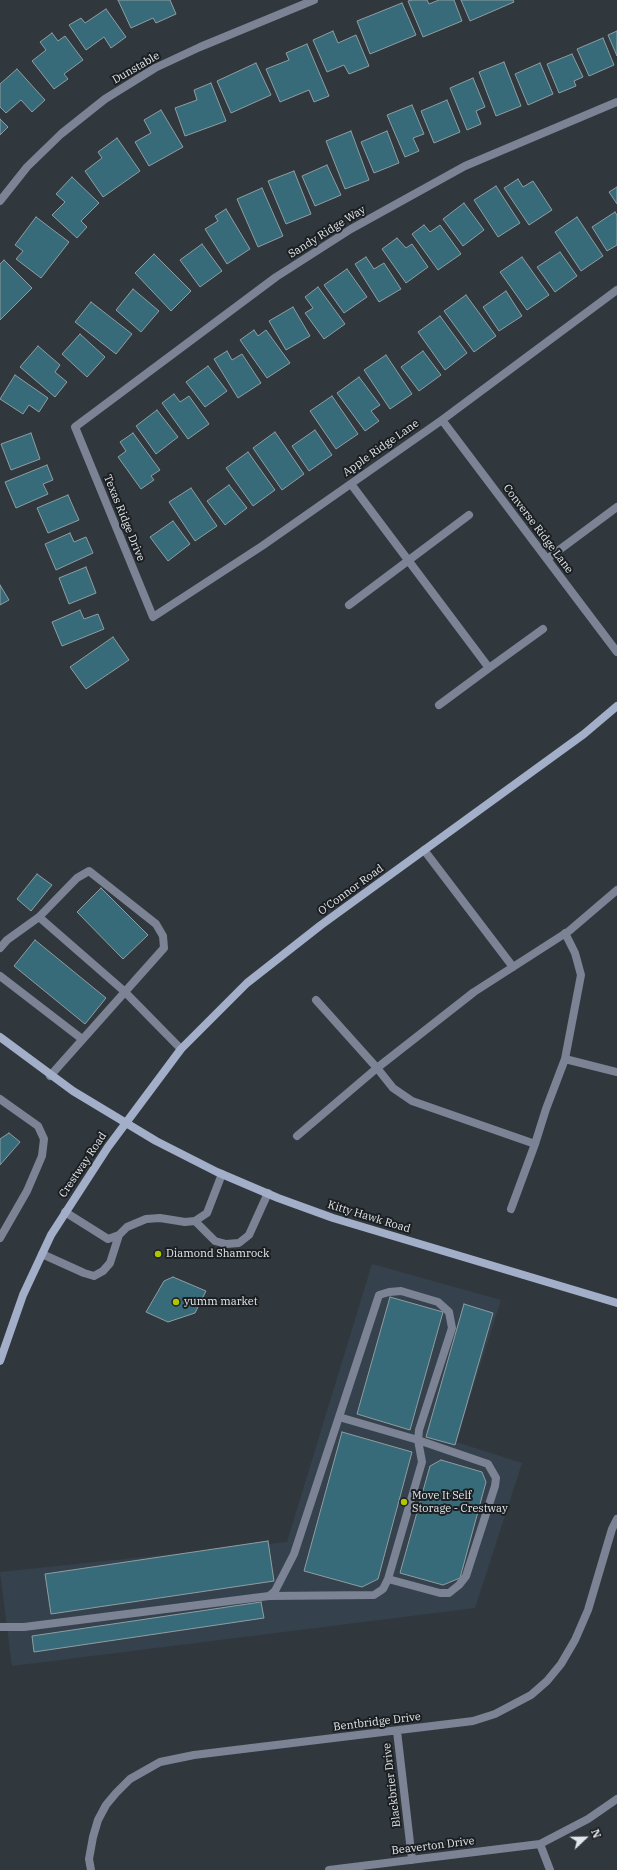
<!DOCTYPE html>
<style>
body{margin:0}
#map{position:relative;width:617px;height:1870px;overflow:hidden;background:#30383e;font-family:"IBM Plex Serif",serif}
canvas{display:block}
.north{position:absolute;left:565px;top:1818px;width:40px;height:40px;-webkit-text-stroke:3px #1b1f22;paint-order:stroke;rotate:68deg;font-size:11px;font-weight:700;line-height:16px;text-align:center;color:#e2e7ec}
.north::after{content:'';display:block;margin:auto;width:14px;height:18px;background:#e2e7ec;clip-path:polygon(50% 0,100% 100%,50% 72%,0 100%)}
</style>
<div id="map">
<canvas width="617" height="1870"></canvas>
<div class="north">N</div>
</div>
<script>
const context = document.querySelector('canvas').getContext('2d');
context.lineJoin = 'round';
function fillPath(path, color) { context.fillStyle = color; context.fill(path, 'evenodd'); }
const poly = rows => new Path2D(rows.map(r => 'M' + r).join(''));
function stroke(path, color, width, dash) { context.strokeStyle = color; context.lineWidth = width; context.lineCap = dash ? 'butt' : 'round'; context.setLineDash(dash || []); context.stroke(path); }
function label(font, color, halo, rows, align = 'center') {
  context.font = font + ' "IBM Plex Serif",serif'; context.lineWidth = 4; context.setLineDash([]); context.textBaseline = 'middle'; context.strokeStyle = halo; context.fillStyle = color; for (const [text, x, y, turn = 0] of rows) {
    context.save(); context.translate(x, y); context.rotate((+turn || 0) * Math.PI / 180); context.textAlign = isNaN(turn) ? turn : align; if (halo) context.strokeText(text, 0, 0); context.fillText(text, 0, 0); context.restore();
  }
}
fillPath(poly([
 [372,1264,501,1300,456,1442,522,1463,475,1608,12,1666,0,1572,287,1542]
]), '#35414c');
const building = poly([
 [118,0,170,0,176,14,156,23,153,18,131,28,118,0],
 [412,0,427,0,429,4,439,0,454,0,462,21,423,37,408,1,412,0],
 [461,0,513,0,514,2,470,21,461,0],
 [402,3,416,35,370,54,357,21,402,3],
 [106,9,126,37,111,48,104,37,86,50,69,25,81,18,85,23,106,9],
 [333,31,338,43,356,35,369,66,349,74,344,65,327,72,313,40,333,31],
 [617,31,617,56,608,35,617,31],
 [52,33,58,41,65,36,83,60,64,74,68,79,54,89,32,61,46,50,40,42,52,33],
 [603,38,614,65,589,76,577,49,603,38],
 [307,44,329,96,314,102,309,90,280,102,266,69,289,60,286,53,307,44],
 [572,54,583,77,574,81,576,86,559,93,547,64,572,54],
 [504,62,521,106,496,116,479,72,504,62],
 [256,63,271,95,231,113,217,81,256,63],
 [540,63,553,94,528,105,515,74,540,63],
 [17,69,45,100,32,112,21,100,6,113,0,107,0,84,17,69],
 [473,78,485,107,476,111,481,124,467,130,450,88,473,78],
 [211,83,226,121,185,136,175,108,197,100,194,90,211,83],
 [447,100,460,132,434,143,421,111,447,100],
 [412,105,424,134,413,138,419,151,405,157,387,115,412,105],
 [161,110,183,147,149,166,135,142,151,133,144,120,161,110],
 [0,119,8,127,0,135,0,119],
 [351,131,369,180,345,189,326,141,351,131],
 [387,131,399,163,374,173,361,142,387,131],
 [117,138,140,171,103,197,85,171,102,158,98,152,117,138],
 [327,165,341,195,315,206,302,176,327,165],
 [294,171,311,214,286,224,268,181,294,171],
 [72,177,99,203,81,221,87,227,77,238,52,215,65,202,56,194,72,177],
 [518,179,523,187,533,181,552,210,529,225,504,188,518,179],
 [496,186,520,223,498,237,474,200,496,186],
 [617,187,617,204,609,192,617,187],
 [262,188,283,236,258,247,237,199,262,188],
 [464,203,484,230,463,246,443,219,464,203],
 [226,209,250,249,227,264,205,229,218,221,215,216,226,209],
 [615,212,617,215,617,245,607,251,592,227,615,212],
 [36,217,69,242,41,278,16,259,23,251,15,245,36,217],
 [577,217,603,256,581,271,555,232,577,217],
 [424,225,430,232,440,225,461,254,438,270,412,234,424,225],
 [397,238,406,248,412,244,428,267,406,283,382,249,397,238],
 [202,244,222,271,200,287,180,260,202,244],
 [560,252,577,276,555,292,537,267,560,252],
 [154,254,191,291,171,311,135,273,154,254],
 [366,257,374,269,384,263,401,289,379,302,355,264,366,257],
 [522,257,549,295,527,310,500,272,522,257],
 [4,260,32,288,0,320,0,264,4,260],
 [347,269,367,297,344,313,324,285,347,269],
 [318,287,345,324,324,339,305,313,313,308,305,297,318,287],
 [133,289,159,311,141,332,116,310,133,289],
 [506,291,522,316,499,331,483,307,506,291],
 [466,295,496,336,474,352,444,311,466,295],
 [91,302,132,334,116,354,75,322,91,302],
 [293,307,310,336,286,350,269,321,293,307],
 [440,316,467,353,445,370,418,332,440,316],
 [254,330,258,336,266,330,290,363,267,378,240,340,254,330],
 [80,334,105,357,87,377,62,354,80,334],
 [38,346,60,365,55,372,67,382,55,397,20,367,38,346],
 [227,351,232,360,242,354,261,383,238,398,214,359,227,351],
 [423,351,441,375,419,391,401,367,423,351],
 [386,355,412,394,390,409,364,370,386,355],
 [208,366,227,391,205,407,186,382,208,366],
 [15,375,48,398,39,412,29,405,23,414,0,399,15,375],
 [359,377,380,405,371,411,379,421,365,431,337,393,359,377],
 [174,394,180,402,189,396,209,424,188,439,162,403,174,394],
 [332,396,358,434,336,449,310,411,332,396],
 [157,410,178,437,156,454,136,426,157,410],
 [315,430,332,455,309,471,292,446,315,430],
 [275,432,304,474,282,490,253,448,275,432],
 [31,433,40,459,11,470,1,444,31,433],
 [133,433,160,470,151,476,154,480,141,489,118,457,126,451,120,442,133,433],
 [248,452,275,490,253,506,226,468,248,452],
 [47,465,53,480,43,484,48,494,16,508,5,482,47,465],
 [229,485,247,508,225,525,207,501,229,485],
 [191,488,217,526,195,541,169,502,191,488],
 [68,495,79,520,48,533,37,508,68,495],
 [173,521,190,544,168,561,150,537,173,521],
 [70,533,74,542,86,537,93,553,56,570,45,544,70,533],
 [86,567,96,593,69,604,59,578,86,567],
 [0,585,9,600,0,605,0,585],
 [80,610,84,619,98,614,104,629,62,646,52,622,80,610],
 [113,637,129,660,86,689,70,667,113,637],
 [37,874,52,885,31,911,17,899,37,874],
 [101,888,148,935,123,959,77,912,101,888],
 [35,940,106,998,85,1024,14,966,35,940],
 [9,1133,20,1142,0,1165,0,1139,9,1133],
 [173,1277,206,1291,195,1313,168,1322,146,1312,164,1281,173,1277],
 [390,1297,443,1312,410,1430,357,1414,390,1297],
 [464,1304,493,1313,455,1445,426,1437,464,1304],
 [342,1432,412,1452,378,1579,362,1587,304,1571,342,1432],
 [441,1460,482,1472,486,1482,460,1578,443,1585,400,1573,430,1466,441,1460],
 [268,1541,274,1581,51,1614,45,1574,268,1541],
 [261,1602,264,1618,34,1652,32,1636,261,1602]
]);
fillPath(building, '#376b79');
stroke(building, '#909da1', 1);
stroke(poly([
 [424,850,513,967],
 [617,890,569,931,474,992,377,1068,393,1088,412,1101,535,1144,546,1109,565,1059,617,1072],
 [39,917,77,878,89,871,156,924,163,936,164,948,50,1076],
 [0,948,7,940,39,917,124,991,181,1049],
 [0,976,82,1039],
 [565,1059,581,975,575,953,565,933],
 [0,1099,38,1126,44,1139,42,1156,27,1191,0,1238],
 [297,1136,377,1068,316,1000],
 [511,1209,535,1144],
 [65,1212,108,1239,119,1235,127,1227,146,1219,160,1218,185,1222,195,1221,207,1213,222,1174],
 [195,1221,215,1241,226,1244,239,1243,249,1235,268,1193],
 [42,1254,84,1273,94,1276,103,1271,110,1263,119,1235],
 [339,1417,418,1440,488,1464,496,1478,495,1486,466,1576,459,1585,449,1593,440,1593,388,1579],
 [0,1627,24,1627,269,1596,374,1595,383,1589,388,1579,422,1462,418,1440,419,1430,452,1328,449,1312,438,1302,401,1291,389,1292,379,1295,294,1554,275,1591,269,1596]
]), '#7c8394', 8);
stroke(poly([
 [617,102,465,166,351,229,276,277,75,427,153,617,262,546,442,420,617,290],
 [0,201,27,167,61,134,105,99,155,68,200,47,314,0],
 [442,420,617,652],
 [351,484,489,668,543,629],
 [547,559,617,507],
 [349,605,469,515],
 [439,705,489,668],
 [397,1731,412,1860],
 [540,1844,550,1870],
 [91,1870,89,1859,93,1837,98,1820,106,1805,116,1793,130,1779,160,1762,194,1755,473,1721,495,1714,531,1695,547,1681,561,1664,575,1640,588,1610,612,1529,617,1519],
 [329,1870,540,1844,588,1819,617,1799]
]), '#7c8394', 8);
stroke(poly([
 [0,1037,73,1091,156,1141,217,1172,278,1198,333,1218,617,1303],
 [0,1361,23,1295,51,1235,108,1147,181,1049,247,983,321,925,584,734,617,706]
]), '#a3aec9', 8);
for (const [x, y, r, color] of [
 [158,1254,4,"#b1c500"],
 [176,1302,4,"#b1c500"],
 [404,1502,4,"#b1c500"]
]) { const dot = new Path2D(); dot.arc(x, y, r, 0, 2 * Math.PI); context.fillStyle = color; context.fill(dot); stroke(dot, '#1b1f22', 1.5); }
label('11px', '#e2e7ec', '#1b1f22', [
 ["Dunstable",136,68,-30],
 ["Sandy Ridge Way",327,232,-32],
 ["Apple Ridge Lane",381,448,-35],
 ["Texas Ridge Drive",124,518,68],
 ["Converse Ridge Lane",538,529,53],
 ["O'Connor Road",351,890,-36],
 ["Crestway Road",83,1165,-56],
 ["Kitty Hawk Road",369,1217,17],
 ["Bentbridge Drive",377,1722,-7],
 ["Blackbrier Drive",392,1785,-97],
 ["Beaverton Drive",433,1846,-7]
]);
label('11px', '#e2e7ec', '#1b1f22', [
 ["Diamond Shamrock",166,1254],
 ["yumm market",184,1302],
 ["Move It Self",412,1496],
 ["Storage - Crestway",412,1509]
], 'left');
</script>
